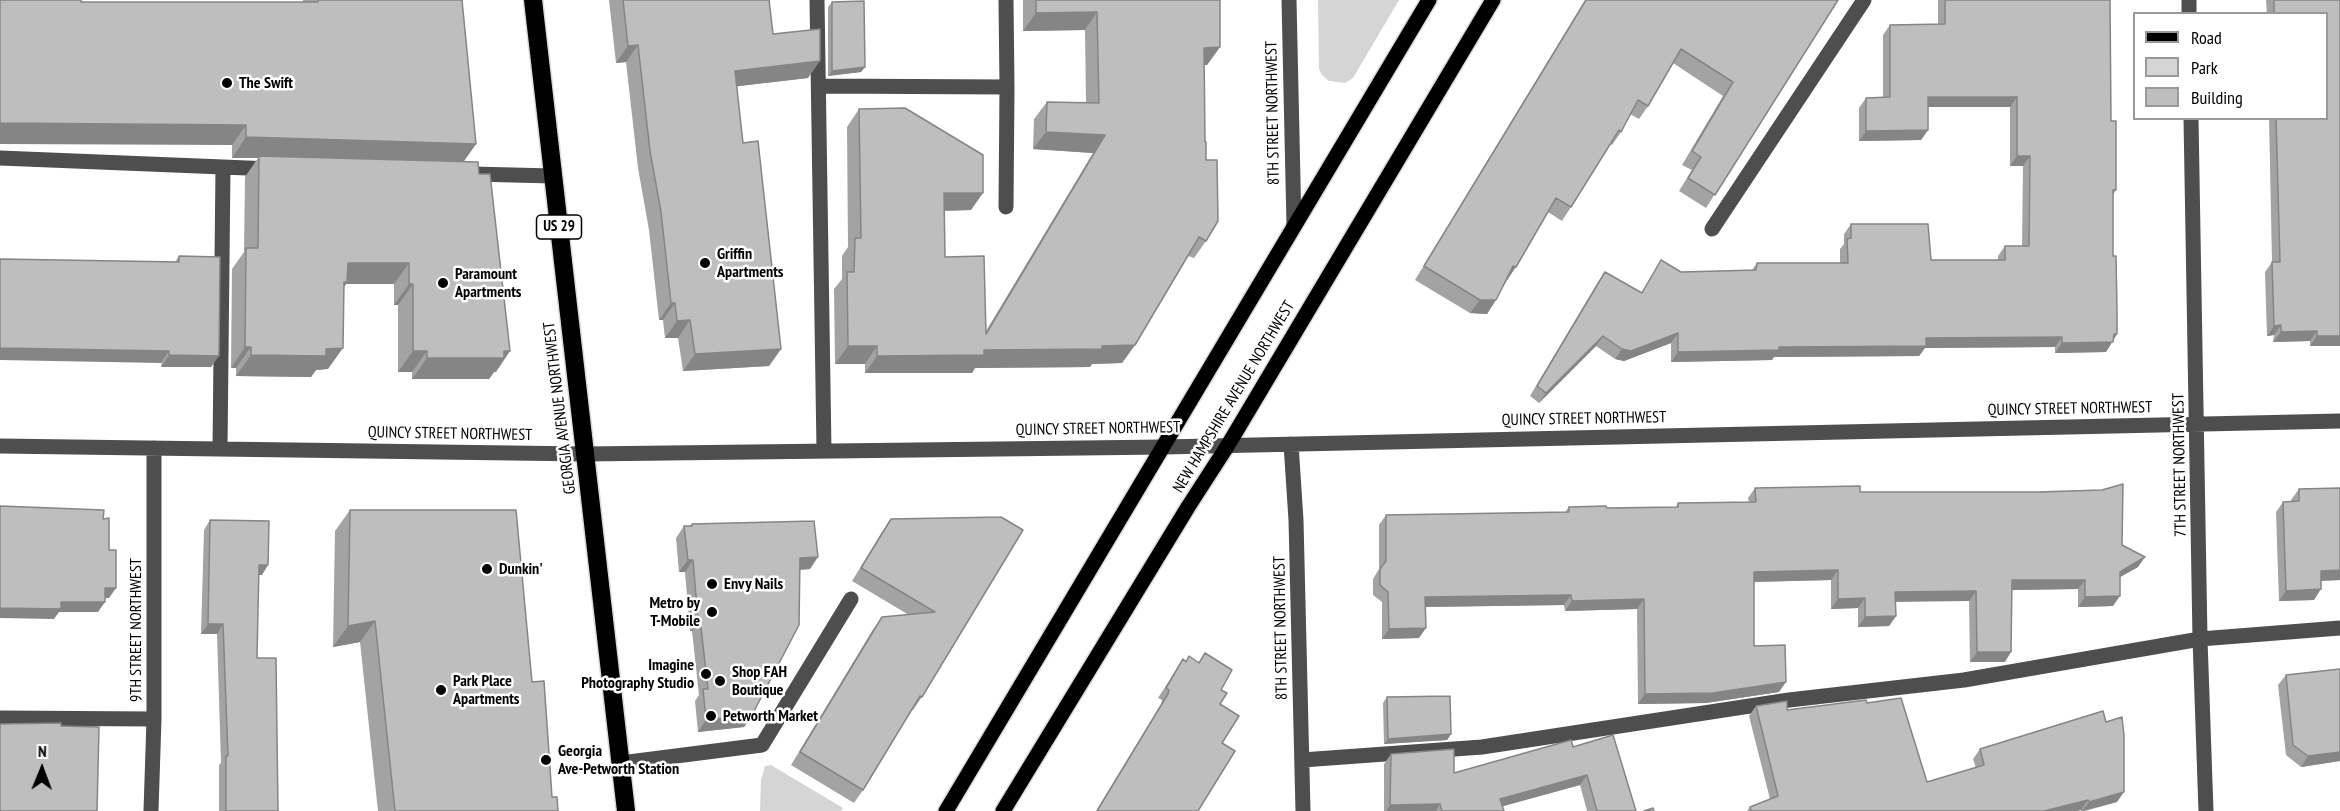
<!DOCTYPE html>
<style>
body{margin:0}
#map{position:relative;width:2340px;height:811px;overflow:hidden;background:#fff;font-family:"PT Sans Narrow",sans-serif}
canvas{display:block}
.legend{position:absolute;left:2133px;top:12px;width:195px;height:108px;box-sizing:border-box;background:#fff;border:2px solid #999;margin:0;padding:8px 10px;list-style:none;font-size:18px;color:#000}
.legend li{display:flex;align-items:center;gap:12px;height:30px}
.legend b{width:30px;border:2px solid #999}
.north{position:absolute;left:12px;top:739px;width:60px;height:60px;-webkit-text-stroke:4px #fff;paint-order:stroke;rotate:1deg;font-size:16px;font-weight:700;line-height:24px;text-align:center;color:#000}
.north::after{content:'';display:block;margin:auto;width:21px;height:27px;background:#000;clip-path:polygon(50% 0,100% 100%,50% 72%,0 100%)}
</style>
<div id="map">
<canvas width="2340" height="811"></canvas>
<ul class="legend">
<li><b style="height:8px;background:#000"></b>Road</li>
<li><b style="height:16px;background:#d5d5d5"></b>Park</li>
<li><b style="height:16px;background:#bebebe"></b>Building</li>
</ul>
<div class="north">N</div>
</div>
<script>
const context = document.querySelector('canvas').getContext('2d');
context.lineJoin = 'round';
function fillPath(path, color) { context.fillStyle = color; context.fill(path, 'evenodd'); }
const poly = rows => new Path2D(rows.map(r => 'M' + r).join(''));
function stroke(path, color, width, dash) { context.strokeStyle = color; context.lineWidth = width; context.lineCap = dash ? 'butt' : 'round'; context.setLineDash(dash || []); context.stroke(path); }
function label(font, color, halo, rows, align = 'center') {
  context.font = font + ' "PT Sans Narrow",sans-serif'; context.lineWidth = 5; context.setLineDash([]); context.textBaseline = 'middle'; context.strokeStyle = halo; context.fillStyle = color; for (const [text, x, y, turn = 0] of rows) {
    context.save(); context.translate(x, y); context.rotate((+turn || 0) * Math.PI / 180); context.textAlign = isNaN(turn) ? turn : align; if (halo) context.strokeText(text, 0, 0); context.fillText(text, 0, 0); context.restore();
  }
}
fillPath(poly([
 [1318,0,1399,0,1353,78,1345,83,1329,81,1322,75,1319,69],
 [771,765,843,808,841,811,760,811,761,780,765,766]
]), '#d5d5d5');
const major = poly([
 [946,811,1429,0],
 [1003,811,1188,507,1228,445,1493,0]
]);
const highway = poly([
 [533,0,626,811]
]);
stroke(major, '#dbdbdb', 18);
stroke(highway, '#dbdbdb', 21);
stroke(poly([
 [817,0,824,450],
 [1006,0,1007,87],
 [1289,0,1294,226],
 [2189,0,2189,14],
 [819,86,1007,87,1006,207],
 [2191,118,2200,639,2206,811],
 [0,158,223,167,220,449],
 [223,167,271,169],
 [472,174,553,176],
 [1712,229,1864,0],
 [1291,444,1296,520,1303,811],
 [0,446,585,454,1164,447,2340,421],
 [0,718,154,719],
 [1302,760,1482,747,1789,700,1964,680,2200,639,2340,628],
 [621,763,762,745,851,599],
 [151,811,154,719,154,448]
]), '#4e4e4e', 15);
stroke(major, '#000', 15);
stroke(highway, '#000', 18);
fillPath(poly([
 [303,0,462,0,476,144,463,162,496,372,494,372,489,379,412,379,412,372,398,372,398,305,394,305,394,284,346,284,344,287,328,369,316,370,311,377,236,376,236,368,231,368,232,269,244,252,245,177,258,158,232,158,232,145,81,2,303,2],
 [609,0,769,0,773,34,808,78,737,86,743,143,781,349,769,366,683,371,678,338,665,338,663,320,659,320,649,230,638,168,626,62,616,63],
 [1023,0,1220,0,1220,47,1207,65,1204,65,1206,241,1194,258,1188,256,1135,345,1122,363,1092,364,1090,367,975,368,972,373,865,373,865,364,835,364,834,289,842,279,842,256,848,247,847,127,859,109,971,210,944,211,945,257,986,331,1093,153,1033,149,1034,119,1047,102,1086,103,1085,30,1023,31],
 [1585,0,1838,0,1706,208,1679,191,1692,170,1682,165,1723,96,1673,63,1648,106,1639,119,1630,114,1621,132,1612,145,1610,144,1571,207,1562,221,1548,212,1487,314,1470,313,1415,280],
 [1938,0,2110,0,2111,121,2116,190,2113,195,2113,256,2117,334,2106,352,2055,353,2055,347,1925,348,1919,356,1774,357,1772,360,1671,362,1671,343,1624,361,1615,359,1596,346,1539,403,1530,396,1598,282,1605,272,1641,293,1661,260,1681,272,1752,270,1757,263,1840,263,1840,249,1844,244,1844,234,1851,224,1931,260,1998,260,1998,256,2005,246,2022,246,2023,166,2010,166,2010,107,1928,107,1928,130,1921,140,1859,141,1859,108,1866,98,1883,98,1883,35,1890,25,1938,25],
 [2266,0,2340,0,2340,346,2310,346,2310,341,2273,342,2274,335,2267,336,2265,272,2272,262,2269,118,2326,118,2326,14,2267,14],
 [832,2,865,67,861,72,828,76,828,7],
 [179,256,211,367,161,367,175,262],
 [1755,488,1860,492,2122,545,2138,567,2120,577,2113,606,2078,607,2078,589,2012,590,2005,662,1970,662,1969,601,1896,601,1896,616,1889,626,1858,627,1858,608,1831,609,1831,580,1754,582,1754,646,1779,692,1706,703,1638,704,1637,609,1565,611,1564,605,1426,607,1419,638,1382,639,1382,602,1373,595,1373,579,1379,569,1379,525,1386,515,1565,512,1569,507,1607,508,1676,507,1678,503,1749,502,1748,498],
 [2299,489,2340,580,2321,581,2314,600,2279,601,2276,512,2283,502,2292,502,2291,500],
 [350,510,532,682,552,797,558,811,378,811,360,642,333,647,335,531],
 [1001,517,922,697,913,710,911,709,863,790,854,803,791,765,872,631,882,617,909,615,852,581,882,532,891,519],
 [210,520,262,575,258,575,257,658,278,811,219,811,219,765,221,763,217,634,201,634,204,530],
 [692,524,810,569,800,570,752,715,744,727,698,732,695,701,699,695,692,631,690,631,685,572,679,572,676,538,684,526,690,526],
 [1205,653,1221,690,1220,704,1198,811,1096,811,1161,704,1162,700,1158,698,1176,670,1183,659,1186,661,1199,663],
 [2340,669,2340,761,2301,767,2286,755,2278,685,2286,675],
 [1387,697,1451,734,1447,740,1384,744,1383,703],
 [1867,703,1927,782,1976,768,1973,759,1980,749,2117,802,2085,811,2081,811,2081,810,2077,811,1747,811,1750,807,1770,799,1749,716,1756,706,1787,710],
 [1573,747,1636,811,1587,811,1580,785,1502,806,1504,811,1384,811,1384,764,1391,754,1454,773]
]), '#a3a3a3');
fillPath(poly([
 [1097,12,1085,30,1023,31,1036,13],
 [638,45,626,62,616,63,628,46],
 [1220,47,1207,65,1191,65,1204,48],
 [820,61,808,78,723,88,735,71],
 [865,67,861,72,828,76,832,71],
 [1928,97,2017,97,2010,107,1921,107],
 [0,123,246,125,232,145,0,144],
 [1928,130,1921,140,1859,141,1866,131],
 [1046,132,1105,135,1093,153,1033,149],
 [246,137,476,144,462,164,259,156,258,158,232,158],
 [2017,156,2030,156,2023,166,2010,166],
 [944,193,983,193,971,210,931,211],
 [348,263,409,263,394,284,346,284,333,303],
 [1513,266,1516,267,1507,280,1504,280],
 [409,284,413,284,398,305,394,305],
 [1480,300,1496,300,1487,314,1470,313],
 [671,303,675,303,663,320,659,320],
 [690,320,678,338,665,338,677,321],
 [2281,325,2274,335,2267,336,2274,326],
 [2317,331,2310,341,2273,342,2281,332],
 [1678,333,1671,343,1624,361,1615,359,1622,349],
 [2114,334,2117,334,2106,352,2055,353,2062,343],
 [1603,336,1596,346,1539,403,1546,393],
 [2317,336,2340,336,2340,346,2310,346],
 [2062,337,2055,347,1925,348,1919,356,1774,357,1772,360,1671,362,1678,352,1779,347,1926,338],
 [1135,345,1122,363,1092,364,1090,367,975,368,972,373,865,373,877,356,984,350],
 [848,346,877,346,865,364,835,364],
 [245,347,251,347,236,368,231,368],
 [0,348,169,351,161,363,0,360],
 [343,348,328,369,316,370,311,377,236,376,251,355,326,349],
 [781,349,769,366,683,371,695,354],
 [413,351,427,351,412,372,398,372],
 [504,351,510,351,496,372,494,372,489,379,412,379,427,358],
 [169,355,219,356,211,367,161,367],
 [818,557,810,569,791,570,800,558],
 [2145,557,2138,567,2113,581,2120,572],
 [688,560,693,560,685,572,679,572],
 [259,565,268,565,262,575,252,575],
 [1838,570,1831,580,1747,582,1754,572],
 [2340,570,2340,580,2313,581,2321,571],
 [2012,580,2085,580,2078,589,2005,590],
 [105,588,116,588,109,598,98,598],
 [2321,589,2314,600,2279,601,2286,591],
 [1976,591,1969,601,1888,602,1895,592],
 [1571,595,1564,605,1418,607,1425,597],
 [2120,596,2113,606,2078,607,2085,597],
 [1865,598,1858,608,1831,609,1838,599],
 [1644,599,1637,609,1565,611,1572,601],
 [61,602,105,602,98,612,59,612,54,619,0,618,0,608],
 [1896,616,1889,626,1858,627,1865,617],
 [698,619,700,619,692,631,690,631],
 [375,621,360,642,333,647,348,626],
 [208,624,223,624,217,634,201,634],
 [1426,628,1419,638,1382,639,1389,629],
 [1977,652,2011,652,2005,662,1970,662],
 [1786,682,1779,692,1706,703,1638,704,1645,694],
 [752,715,744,727,698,732,706,720],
 [1451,734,1447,740,1384,744,1388,739],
 [2340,752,2340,761,2301,767,2308,756],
 [1587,775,1580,785,1493,809,1500,799],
 [2124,792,2117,802,2082,811,2089,802],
 [2088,800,2081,810,2077,811,2044,811],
 [1440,804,1436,811,1386,811,1390,805]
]), '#858585');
const building = poly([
 [0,0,81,0,81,2,318,2,318,0,462,0,476,144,246,137,246,125,0,123,0,0],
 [623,0,769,0,773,34,820,29,820,61,735,71,743,143,758,141,781,349,695,354,690,320,677,321,675,303,671,303,661,212,650,151,638,45,628,46,623,0],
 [1036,0,1220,0,1220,47,1204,48,1205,142,1206,142,1206,160,1217,160,1218,221,1206,241,1199,237,1135,345,1102,346,1102,349,984,350,984,355,877,356,877,346,848,346,847,272,854,272,855,238,861,238,859,109,905,108,983,155,983,193,944,193,945,257,984,256,986,334,1105,135,1046,132,1047,102,1099,103,1097,12,1036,13,1036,0],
 [1586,0,1838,0,1715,195,1688,178,1701,157,1692,151,1733,82,1681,49,1648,106,1638,100,1621,132,1619,130,1571,207,1556,198,1516,267,1513,266,1496,300,1480,300,1424,266,1586,0],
 [1945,0,2110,0,2111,121,2116,121,2116,190,2113,190,2113,256,2116,256,2117,310,2117,334,2114,334,2113,342,2062,343,2062,337,1926,338,1926,346,1779,347,1779,350,1678,352,1678,333,1631,351,1622,349,1603,336,1546,393,1537,386,1605,272,1642,293,1661,260,1681,272,1756,270,1757,263,1848,263,1847,239,1851,238,1851,224,1928,224,1931,260,2005,260,2005,246,2029,246,2030,156,2017,156,2017,97,1928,97,1928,130,1866,131,1866,98,1890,97,1890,25,1945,24,1945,0],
 [2274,0,2340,0,2340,336,2317,336,2317,331,2281,332,2281,325,2274,326,2272,262,2280,262,2276,118,2326,118,2326,14,2274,14,2274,0],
 [864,1,865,67,832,71,832,2,864,1],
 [259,156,478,162,479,174,490,174,510,351,504,351,504,358,427,358,427,351,413,351,413,284,409,284,409,263,348,263,347,282,344,282,343,348,326,349,326,356,251,355,251,347,245,347,246,248,258,248,259,156],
 [179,256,220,257,219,356,169,355,169,351,0,348,0,259,179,262,179,256],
 [2123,484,2122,545,2145,557,2120,572,2120,596,2085,597,2085,580,2012,580,2011,652,1977,652,1976,591,1895,592,1896,616,1865,617,1865,598,1838,599,1838,570,1754,572,1754,646,1785,645,1786,682,1713,693,1645,694,1644,599,1572,601,1571,595,1425,597,1426,628,1389,629,1388,592,1380,585,1380,569,1386,561,1386,515,1569,512,1569,507,1606,506,1607,508,1678,507,1678,503,1756,502,1755,488,1860,486,1860,492,2038,492,2102,490,2123,484],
 [2340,488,2340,570,2321,571,2321,589,2286,591,2283,502,2299,501,2299,489,2340,488],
 [0,506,104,510,103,519,109,518,109,550,116,550,116,588,105,588,105,602,61,602,61,609,0,608,0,506],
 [350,510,516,510,532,682,544,681,552,797,557,797,558,811,395,811,375,621,348,626,350,510],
 [1001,517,1023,530,922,697,920,696,863,790,800,752,882,617,935,612,861,568,891,519,1001,517],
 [210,520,269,521,268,565,259,565,257,658,276,658,278,811,226,811,226,756,228,756,223,624,208,624,210,520],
 [814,521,818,557,800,558,799,625,752,715,706,720,703,689,708,689,700,619,698,619,693,560,688,560,684,526,692,526,692,524,814,521],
 [1205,653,1232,670,1221,690,1227,693,1220,704,1239,716,1222,743,1235,751,1198,811,1097,811,1168,694,1169,690,1166,688,1183,659,1186,662,1189,656,1199,663,1205,653],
 [2340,669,2340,752,2308,756,2293,745,2286,675,2340,669],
 [1450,696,1451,734,1388,739,1387,697,1450,696],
 [1901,698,1927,782,1984,765,1980,749,2103,711,2106,722,2122,717,2124,736,2124,792,2089,802,2088,800,2044,811,1751,811,1750,807,1778,796,1756,706,1787,701,1787,710,1866,700,1867,703,1901,698],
 [61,723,61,726,99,727,97,811,0,811,0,724,61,723],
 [1613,735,1636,811,1597,811,1587,775,1500,799,1504,811,1442,811,1440,804,1390,805,1391,754,1454,749,1454,773,1571,740,1573,747,1613,735],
 [1653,808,1654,811,1644,811,1653,808]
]);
fillPath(building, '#bebebe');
stroke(building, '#858585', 1.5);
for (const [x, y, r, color] of [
 [227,83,6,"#000"],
 [705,263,6,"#000"],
 [443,283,6,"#000"],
 [487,569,6,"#000"],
 [712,584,6,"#000"],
 [712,612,6,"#000"],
 [706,674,6,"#000"],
 [720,681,6,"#000"],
 [441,690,6,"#000"],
 [711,716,6,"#000"],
 [546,760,6,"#000"]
]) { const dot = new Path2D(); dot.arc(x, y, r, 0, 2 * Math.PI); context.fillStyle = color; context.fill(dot); stroke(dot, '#fff', 2); }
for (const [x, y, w] of [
 [559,227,45]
]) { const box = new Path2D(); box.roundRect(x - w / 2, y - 12, w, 24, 4.5); context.fillStyle = '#fff'; context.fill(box); stroke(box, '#000', 1.5); }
label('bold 15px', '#000', null, [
 ["US 29",559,227]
]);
label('bold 16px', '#000', '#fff', [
 ["The Swift",239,83],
 ["Griffin",717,254],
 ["Apartments",717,272],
 ["Paramount",455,274],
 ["Apartments",455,292],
 ["Dunkin'",499,569],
 ["Envy Nails",724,584],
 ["Metro by",700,603,"right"],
 ["T-Mobile",700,621,"right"],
 ["Imagine",694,665,"right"],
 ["Photography Studio",694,683,"right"],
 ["Shop FAH",732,672],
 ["Boutique",732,690],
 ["Park Place",453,681],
 ["Apartments",453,699],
 ["Petworth Market",723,716],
 ["Georgia",558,751],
 ["Ave-Petworth Station",558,769]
], 'left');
label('16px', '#000', '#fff', [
 ["8TH STREET NORTHWEST",1273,113,-91],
 ["NEW HAMPSHIRE AVENUE NORTHWEST",1234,397,-59],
 ["GEORGIA AVENUE NORTHWEST",560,408,-97],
 ["QUINCY STREET NORTHWEST",2070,409,-1],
 ["QUINCY STREET NORTHWEST",1584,419,-1],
 ["QUINCY STREET NORTHWEST",1098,429,-1],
 ["QUINCY STREET NORTHWEST",450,434,1],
 ["7TH STREET NORTHWEST",2180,465,-91],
 ["8TH STREET NORTHWEST",1281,628,-91],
 ["9TH STREET NORTHWEST",136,630,-90]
]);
</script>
